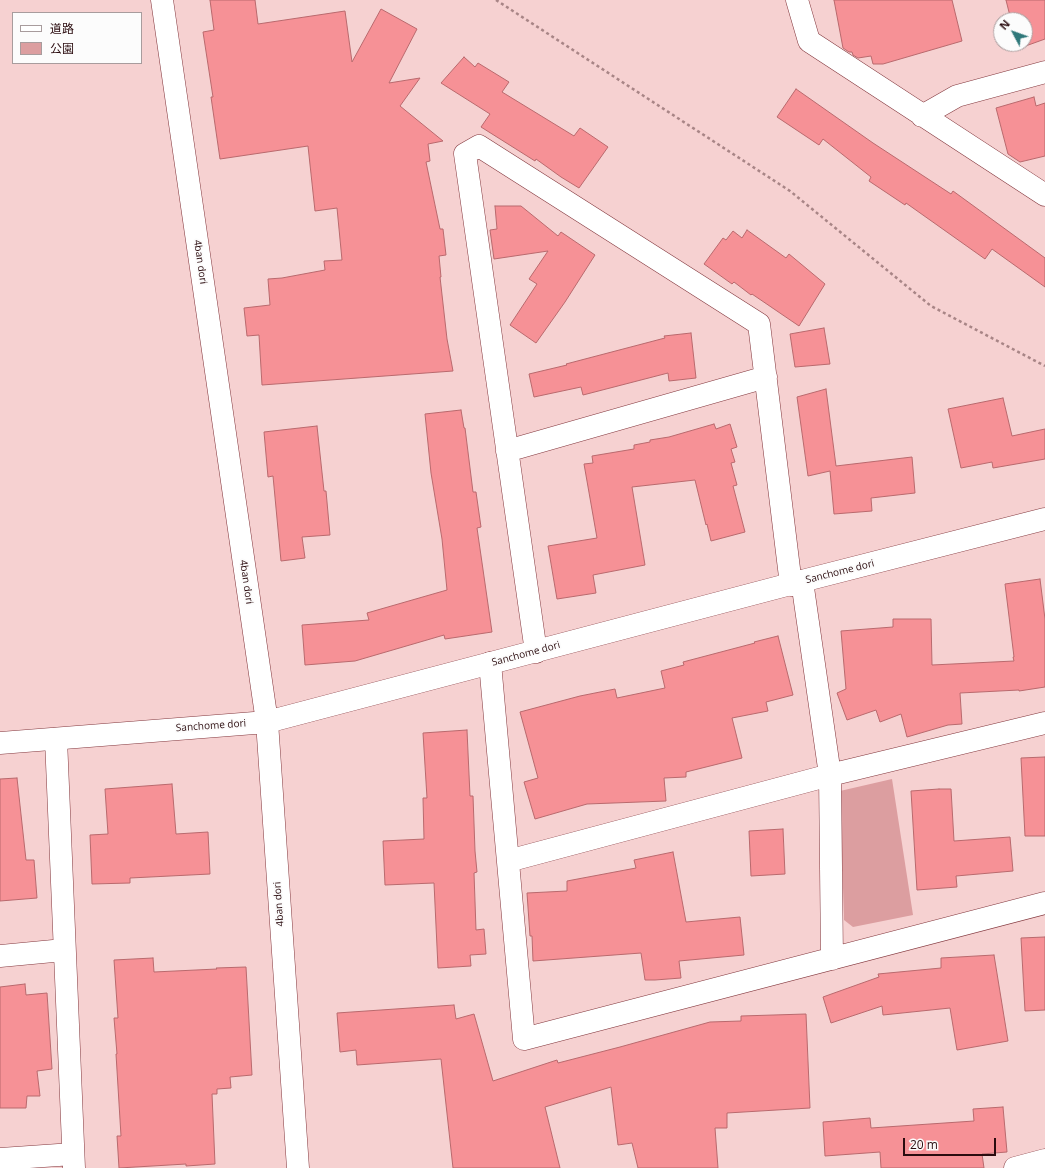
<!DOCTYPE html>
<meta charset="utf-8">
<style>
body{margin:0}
#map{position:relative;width:1045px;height:1168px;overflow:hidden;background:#f6d1d1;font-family:"Open Sans","Noto Sans JP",sans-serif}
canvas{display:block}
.legend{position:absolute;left:12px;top:12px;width:130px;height:52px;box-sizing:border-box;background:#fcfcfc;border:1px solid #a89c9d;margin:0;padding:5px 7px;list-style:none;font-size:12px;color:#2b0c0f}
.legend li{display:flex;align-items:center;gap:8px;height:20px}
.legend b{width:20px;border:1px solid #a89c9d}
.north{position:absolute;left:993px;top:12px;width:40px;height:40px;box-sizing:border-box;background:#fcfcfc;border:1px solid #a89c9d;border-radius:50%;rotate:311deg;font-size:11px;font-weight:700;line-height:16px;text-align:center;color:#2b0c0f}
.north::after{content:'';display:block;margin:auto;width:14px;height:18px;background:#2f787a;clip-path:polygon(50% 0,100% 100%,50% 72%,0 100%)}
.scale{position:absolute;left:903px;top:1138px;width:93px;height:18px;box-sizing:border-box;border:2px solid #2b0c0f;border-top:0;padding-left:5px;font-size:12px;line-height:14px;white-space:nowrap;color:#2b0c0f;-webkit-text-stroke:3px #fcfcfc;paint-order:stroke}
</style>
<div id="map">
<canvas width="1045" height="1168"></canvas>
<ul class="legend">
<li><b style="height:5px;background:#fff"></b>道路</li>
<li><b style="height:11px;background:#dc9ea0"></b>公園</li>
</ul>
<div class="north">N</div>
<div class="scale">20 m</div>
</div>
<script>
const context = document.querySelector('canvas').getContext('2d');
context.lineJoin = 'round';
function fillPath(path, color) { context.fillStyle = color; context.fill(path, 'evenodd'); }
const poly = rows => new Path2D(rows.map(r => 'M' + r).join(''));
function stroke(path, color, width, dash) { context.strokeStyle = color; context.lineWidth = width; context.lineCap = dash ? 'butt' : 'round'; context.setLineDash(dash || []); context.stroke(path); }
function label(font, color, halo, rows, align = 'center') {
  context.font = font + ' "Open Sans",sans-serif'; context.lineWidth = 3.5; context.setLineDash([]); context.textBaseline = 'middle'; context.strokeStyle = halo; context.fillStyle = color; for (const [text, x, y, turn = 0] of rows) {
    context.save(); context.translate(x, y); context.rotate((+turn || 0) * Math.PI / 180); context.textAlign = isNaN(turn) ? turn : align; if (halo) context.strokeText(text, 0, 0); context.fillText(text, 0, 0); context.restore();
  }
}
fillPath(poly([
 [892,779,913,915,853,927,844,920,840,791]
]), '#dc9ea0');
const building = poly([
 [210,0,255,0,258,24,345,11,352,62,381,9,417,29,389,83,420,78,400,106,443,141,428,144,430,161,426,162,440,229,443,229,446,255,439,256,441,277,440,277,447,339,453,371,262,385,259,335,247,336,244,308,270,305,268,279,282,278,325,270,324,261,342,260,337,208,315,211,308,146,220,159,211,97,213,97,203,32,214,30,210,0],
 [834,0,952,0,962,41,883,64,873,64,871,56,858,58,853,55,852,52,849,52,843,48,834,0],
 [1006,0,1045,0,1045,39,1020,48,1018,44,1025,44,1025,20,1011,20,1006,0],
 [464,57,475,67,478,63,509,82,502,92,574,136,580,128,608,147,579,188,561,177,536,159,535,161,481,127,490,114,441,83,464,57],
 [796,89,873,143,951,194,953,191,1045,258,1045,287,992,249,985,259,906,203,905,205,869,181,871,177,823,139,819,145,777,117,796,89],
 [1034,97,1036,106,1045,103,1045,156,1020,162,1008,154,996,108,1034,97],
 [495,206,521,206,558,236,561,232,595,255,565,302,536,343,510,325,537,284,529,279,548,251,494,259,490,230,497,229,495,206],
 [747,230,786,258,789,254,825,284,799,326,752,294,751,295,734,282,732,284,704,264,723,238,726,240,733,231,742,238,747,230],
 [824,328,830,364,795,367,790,334,824,328],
 [691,333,696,378,669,381,668,373,583,395,581,387,534,397,529,374,567,365,566,364,665,338,664,336,691,333],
 [826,389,836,466,912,457,915,493,871,498,872,511,834,514,830,471,808,476,797,397,826,389],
 [1003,398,1012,436,1045,429,1045,459,993,468,992,462,961,468,948,409,1003,398],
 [461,410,464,428,465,428,473,492,476,492,481,527,477,528,492,632,445,639,444,635,355,661,305,665,302,625,369,620,367,613,447,590,442,539,431,473,425,414,461,410],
 [714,424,716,429,730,424,737,447,731,449,735,462,731,463,737,485,733,486,745,532,711,541,707,524,706,525,695,480,632,487,645,565,593,575,596,593,557,599,548,546,597,538,584,464,593,463,592,456,634,449,634,445,650,442,650,440,669,437,714,424],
 [317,426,324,491,326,491,330,535,302,537,305,558,281,561,273,476,268,477,264,432,317,426],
 [1040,579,1045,619,1045,687,1019,691,1019,690,960,693,962,724,948,725,907,737,901,714,880,722,876,710,847,720,837,693,846,689,841,631,893,627,893,619,931,619,932,665,1014,661,1013,657,1014,657,1005,584,1040,579],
 [778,636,793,695,766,702,768,711,732,718,742,758,686,772,686,777,664,778,666,801,587,804,535,819,524,782,538,778,520,712,580,696,615,689,617,698,665,688,661,671,684,665,683,662,755,643,754,642,778,636],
 [467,730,470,796,473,796,475,851,477,872,474,873,476,930,484,929,486,954,470,955,471,966,438,968,434,883,385,885,383,841,424,839,423,798,427,798,423,733,467,730],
 [1045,757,1045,836,1025,836,1021,758,1045,757],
 [17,778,26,860,34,860,37,898,0,901,0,779,17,778],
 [172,784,176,834,208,832,210,874,130,878,130,883,92,884,90,835,108,834,105,789,172,784],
 [939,789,951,789,954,841,1010,837,1013,871,956,876,957,887,917,890,911,791,939,789],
 [783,829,785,874,751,876,749,831,783,829],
 [673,852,686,922,740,917,744,955,679,961,681,978,655,980,645,980,641,953,533,961,532,936,530,936,527,893,567,891,567,881,636,868,634,860,673,852],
 [1045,937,1045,1010,1025,1011,1021,938,1045,937],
 [994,955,1008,1041,957,1050,950,1008,883,1015,882,1006,831,1023,823,997,879,977,878,974,941,968,941,958,994,955],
 [153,958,154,972,217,969,216,968,246,967,252,1075,230,1077,231,1088,217,1089,217,1094,212,1094,215,1164,186,1166,186,1164,119,1168,117,1136,121,1136,116,1054,117,1054,114,1018,118,1018,114,960,153,958],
 [25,984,26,995,47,993,52,1069,37,1071,40,1096,27,1096,26,1108,0,1108,0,987,25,984],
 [454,1005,456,1019,474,1014,493,1081,557,1060,558,1063,620,1047,710,1022,741,1021,741,1016,806,1014,810,1108,727,1113,727,1128,715,1128,718,1168,638,1168,632,1143,618,1145,611,1087,545,1107,560,1168,453,1168,441,1059,357,1065,356,1050,340,1052,337,1013,454,1005],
 [1003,1107,1007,1152,982,1154,984,1168,881,1168,880,1152,825,1156,823,1122,870,1118,871,1128,974,1121,973,1109,1003,1107]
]);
fillPath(building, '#f69196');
stroke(building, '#b9696d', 1);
const street = poly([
 [797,0,809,41,1045,195],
 [922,116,957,96,1045,72],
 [507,451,766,377],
 [802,581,830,775,832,959],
 [536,652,465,154,479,146,759,324,791,585],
 [490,663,524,1039,1045,903],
 [56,739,74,1168],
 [508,861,830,775,1045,723],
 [0,956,64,950],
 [0,1159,73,1154],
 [1015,1168,1045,1160]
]);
const secondary = poly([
 [162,0,267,722,298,1168],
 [0,743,267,722,802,581,1045,519]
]);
stroke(street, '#83383e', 23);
stroke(secondary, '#83383e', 23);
stroke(poly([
 [496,0,790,191,931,306,1045,366]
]), '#a88586', 2.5, [3, 3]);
stroke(street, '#fff', 22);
stroke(secondary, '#fff', 22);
label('10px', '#2b0c0f', '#fcfcfc', [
 ["4ban dori",200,262,82],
 ["Sanchome dori",840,572,-14],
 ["4ban dori",246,582,82],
 ["Sanchome dori",526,654,-15],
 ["Sanchome dori",211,726,-4],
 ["4ban dori",279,904,-94]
]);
</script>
